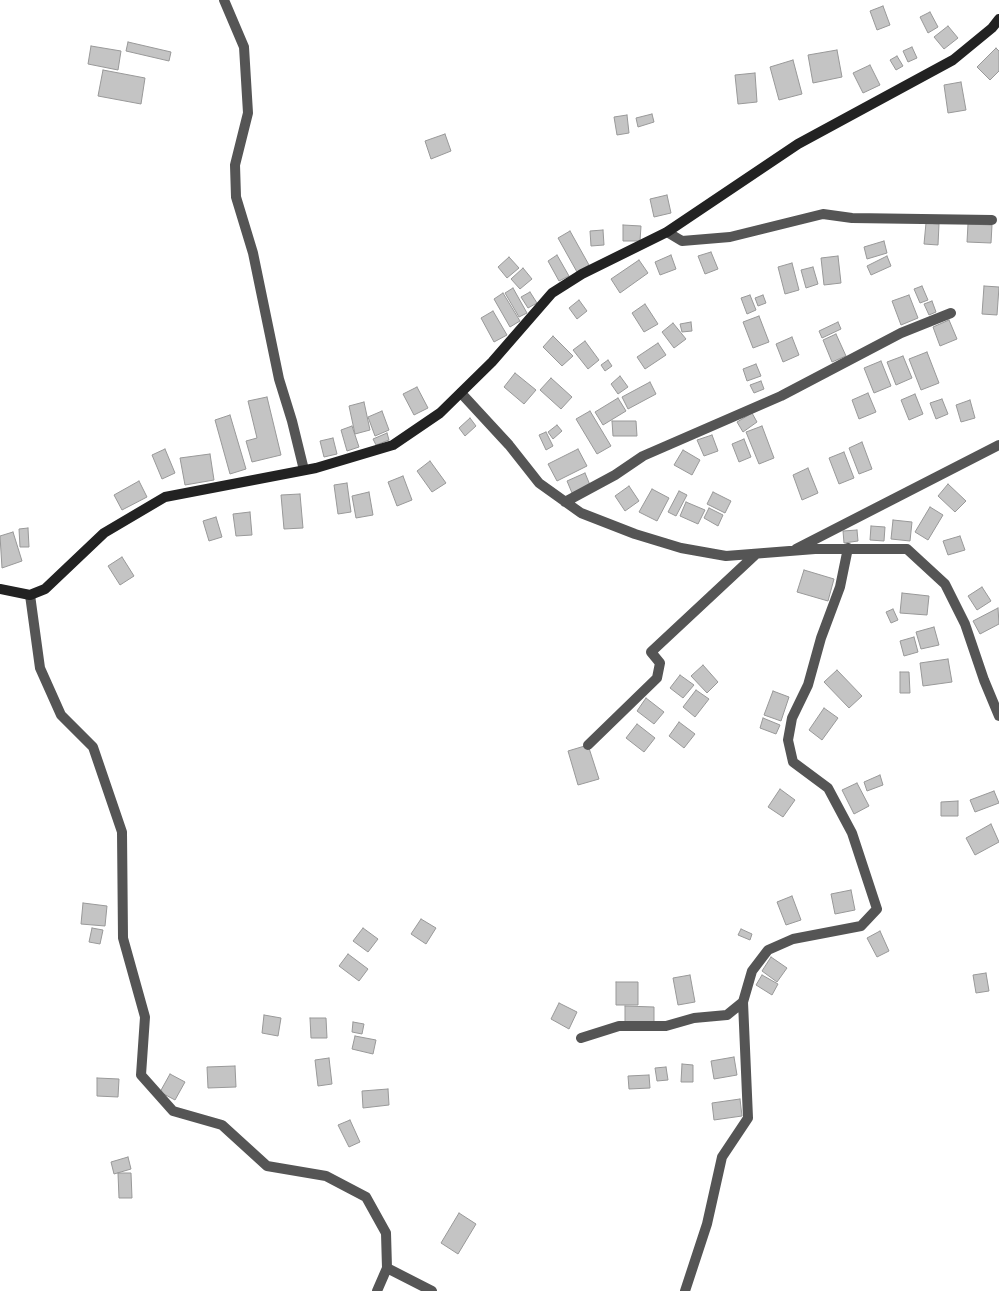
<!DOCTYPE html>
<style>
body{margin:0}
canvas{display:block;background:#fff}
</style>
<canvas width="999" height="1291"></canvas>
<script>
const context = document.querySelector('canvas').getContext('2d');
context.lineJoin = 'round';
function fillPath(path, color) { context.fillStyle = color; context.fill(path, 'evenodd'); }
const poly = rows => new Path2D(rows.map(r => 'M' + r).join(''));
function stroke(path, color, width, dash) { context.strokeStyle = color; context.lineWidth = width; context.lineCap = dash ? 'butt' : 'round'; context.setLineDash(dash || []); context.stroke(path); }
const building = poly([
 [883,6,890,25,877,30,870,11,883,6],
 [930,12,938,27,928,33,920,17,930,12],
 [948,26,958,38,944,49,934,37,948,26],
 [128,42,171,52,169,61,126,51,128,42],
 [91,46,121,51,118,70,88,64,91,46],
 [912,47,917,58,908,62,903,51,912,47],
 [996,48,999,51,999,71,990,80,977,67,996,48],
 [837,50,842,77,813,83,808,55,837,50],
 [897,56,903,66,896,70,890,60,897,56],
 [793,60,802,94,779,100,770,67,793,60],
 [870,65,880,85,863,93,853,73,870,65],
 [103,70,145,78,141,104,98,96,103,70],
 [755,73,757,102,738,104,735,75,755,73],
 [961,82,966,110,948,113,944,85,961,82],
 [652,114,654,122,638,127,636,118,652,114],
 [627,115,629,133,617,135,614,117,627,115],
 [445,134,451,151,431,159,425,141,445,134],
 [667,195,671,213,654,217,650,199,667,195],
 [926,223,939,224,938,245,924,244,926,223],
 [968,224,992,225,991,243,967,242,968,224],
 [623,225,641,226,640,241,623,241,623,225],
 [603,230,604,245,591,246,590,231,603,230],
 [570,231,589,265,577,272,558,238,570,231],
 [884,241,887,253,867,259,864,247,884,241],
 [711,252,718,269,705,274,698,256,711,252],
 [557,255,569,276,559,281,548,261,557,255],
 [671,255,676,269,660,275,655,262,671,255],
 [838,256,841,283,824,285,821,258,838,256],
 [887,256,891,266,871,275,867,266,887,256],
 [509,257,519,268,507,278,498,267,509,257],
 [639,260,648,273,620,293,611,279,639,260],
 [792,263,799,290,785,294,778,267,792,263],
 [813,267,818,284,806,288,801,270,813,267],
 [523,268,532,279,520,289,511,279,523,268],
 [922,286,928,300,920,303,914,289,922,286],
 [984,286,999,287,997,315,982,314,984,286],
 [513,288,527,313,519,317,505,293,513,288],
 [530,292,537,303,528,308,521,297,530,292],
 [503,293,520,321,510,327,494,299,503,293],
 [750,295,756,310,747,314,741,298,750,295],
 [763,295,766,303,758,306,755,298,763,295],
 [909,295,918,318,901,325,892,301,909,295],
 [579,300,587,311,577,319,569,308,579,300],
 [932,301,936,312,929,315,924,304,932,301],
 [645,304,658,324,644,332,632,313,645,304],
 [493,311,507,335,494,342,481,318,493,311],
 [759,316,769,342,753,348,743,322,759,316],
 [949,320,957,339,940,346,933,327,949,320],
 [691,322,692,331,682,332,680,324,691,322],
 [838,322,841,329,822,338,819,331,838,322],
 [673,323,686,339,674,348,662,332,673,323],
 [836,334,846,356,832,362,823,340,836,334],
 [553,336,573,356,562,366,543,347,553,336],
 [792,337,799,355,783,362,776,344,792,337],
 [585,341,599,360,588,369,573,350,585,341],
 [658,343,666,355,645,369,637,357,658,343],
 [927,352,939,383,921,390,909,359,927,352],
 [903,356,912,378,896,385,887,362,903,356],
 [608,360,612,366,605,371,601,365,608,360],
 [881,361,891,386,874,393,864,368,881,361],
 [756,364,761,376,747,381,743,369,756,364],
 [515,373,536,390,524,404,504,387,515,373],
 [620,376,628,387,618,394,611,384,620,376],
 [551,378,572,397,561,409,540,390,551,378],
 [761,381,764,389,754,393,750,385,761,381],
 [650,382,656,394,628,409,622,397,650,382],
 [417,387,428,408,414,415,403,394,417,387],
 [868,393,876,412,859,419,852,400,868,393],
 [915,394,923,414,909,420,901,400,915,394],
 [267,397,281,455,252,462,246,441,257,438,248,401,267,397],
 [618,398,626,411,603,425,595,412,618,398],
 [942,399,948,414,936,419,930,403,942,399],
 [970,400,975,418,961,422,956,405,970,400],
 [364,402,370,430,355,434,349,406,364,402],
 [382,411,389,430,375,436,368,417,382,411],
 [590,411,611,446,597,454,576,419,590,411],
 [752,413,757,422,743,432,737,422,752,413],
 [230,415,246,469,230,474,215,420,230,415],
 [470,418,476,426,465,436,459,428,470,418],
 [612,421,636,421,637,436,613,436,612,421],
 [557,425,562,431,553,439,548,432,557,425],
 [352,426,359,447,347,451,341,430,352,426],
 [762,426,774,458,759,464,746,432,762,426],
 [546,432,553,446,546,450,539,435,546,432],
 [387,433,389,440,376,445,373,439,387,433],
 [712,435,718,451,704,456,697,440,712,435],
 [333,438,337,454,324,457,320,441,333,438],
 [744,439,751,457,739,462,732,444,744,439],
 [862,442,872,469,859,474,849,448,862,442],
 [165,449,175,473,162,479,152,455,165,449],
 [578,449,587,466,557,481,548,464,578,449],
 [683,450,700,460,692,475,674,465,683,450],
 [844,452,854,478,839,484,829,458,844,452],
 [210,454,214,480,185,485,180,458,210,454],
 [430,461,446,483,432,492,417,471,430,461],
 [808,468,818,493,802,500,793,475,808,468],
 [585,473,590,485,572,493,567,481,585,473],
 [403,476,412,500,397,506,388,482,403,476],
 [139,481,147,497,122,510,114,495,139,481],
 [347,483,351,512,338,514,334,485,347,483],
 [948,484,966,501,955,512,938,496,948,484],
 [629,486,639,501,625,511,615,496,629,486],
 [652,489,669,498,657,521,639,512,652,489],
 [679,491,687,495,676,516,668,512,679,491],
 [369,492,373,515,356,518,352,496,369,492],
 [713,492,731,501,725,513,707,504,713,492],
 [300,494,303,528,284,529,281,495,300,494],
 [686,502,705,510,698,524,680,516,686,502],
 [930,507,943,515,928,540,915,532,930,507],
 [709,508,723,515,718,526,704,518,709,508],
 [250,512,252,535,236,536,233,514,250,512],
 [216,517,222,537,209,541,203,521,216,517],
 [893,520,912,522,910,541,891,539,893,520],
 [871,526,885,527,884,541,870,540,871,526],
 [28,528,29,547,20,547,19,529,28,528],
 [857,530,858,541,844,543,843,531,857,530],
 [13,532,22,561,2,568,0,536,13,532],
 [960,536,965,550,948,555,943,541,960,536],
 [122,557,134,576,120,585,108,566,122,557],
 [804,570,834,579,828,601,797,592,804,570],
 [982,587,991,601,977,610,968,596,982,587],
 [902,593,929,596,927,615,900,613,902,593],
 [998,608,999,624,980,634,973,621,998,608],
 [893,609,898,620,891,623,886,612,893,609],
 [934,627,939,645,921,649,916,632,934,627],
 [914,637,918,652,904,656,900,641,914,637],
 [948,659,952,682,923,686,920,663,948,659],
 [703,665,718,682,707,693,691,676,703,665],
 [837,670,862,696,849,708,824,682,837,670],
 [900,672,909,672,910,693,900,693,900,672],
 [680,675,694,685,683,698,670,688,680,675],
 [696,690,709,699,695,717,683,707,696,690],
 [773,691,789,697,781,721,764,715,773,691],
 [646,698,664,712,654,724,637,711,646,698],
 [824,708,838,718,822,740,809,730,824,708],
 [763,718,780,725,776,734,760,728,763,718],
 [679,722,695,734,684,748,669,736,679,722],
 [637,724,655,738,644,752,626,738,637,724],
 [588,745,599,779,578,785,568,751,588,745],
 [880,775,883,785,867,791,864,782,880,775],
 [857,783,869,806,854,814,842,790,857,783],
 [780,789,795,800,783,817,768,807,780,789],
 [994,791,999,803,975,812,970,800,994,791],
 [958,801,958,816,941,816,941,802,958,801],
 [991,824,999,842,975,855,966,838,991,824],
 [851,890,855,910,835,914,831,894,851,890],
 [792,896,801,920,786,925,777,902,792,896],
 [83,903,107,906,105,926,81,924,83,903],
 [421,919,436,928,426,944,411,934,421,919],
 [92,928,103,930,100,944,89,942,92,928],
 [363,928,378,939,368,952,353,941,363,928],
 [741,929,752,934,750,940,738,935,741,929],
 [880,931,889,951,877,957,867,938,880,931],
 [348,954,368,969,359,981,339,966,348,954],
 [771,957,787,968,777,982,762,971,771,957],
 [986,973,989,991,976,993,973,975,986,973],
 [690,975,695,1002,678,1005,673,978,690,975],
 [762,975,778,984,772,995,756,985,762,975],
 [616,982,638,982,638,1005,616,1005,616,982],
 [559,1003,577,1012,569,1029,551,1019,559,1003],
 [625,1006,654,1007,654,1023,625,1022,625,1006],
 [264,1015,281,1018,278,1036,262,1033,264,1015],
 [310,1018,326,1018,327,1038,311,1038,310,1018],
 [353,1022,364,1024,362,1034,352,1032,353,1022],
 [355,1036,376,1040,373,1054,352,1049,355,1036],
 [734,1057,737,1075,714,1079,711,1061,734,1057],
 [329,1058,332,1084,318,1086,315,1060,329,1058],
 [682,1064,693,1065,693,1082,681,1082,682,1064],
 [235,1066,236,1087,208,1088,207,1067,235,1066],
 [666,1067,668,1080,657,1081,655,1068,666,1067],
 [170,1074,185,1082,175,1100,160,1092,170,1074],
 [649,1075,650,1088,629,1089,628,1076,649,1075],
 [97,1078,119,1079,118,1097,97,1096,97,1078],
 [388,1089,389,1105,363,1108,362,1091,388,1089],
 [740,1099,742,1116,714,1120,712,1103,740,1099],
 [350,1120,360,1142,349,1147,338,1125,350,1120],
 [128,1157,131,1169,114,1174,111,1162,128,1157],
 [118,1173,131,1173,132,1198,119,1198,118,1173],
 [459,1213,476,1224,458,1254,441,1243,459,1213]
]);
fillPath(building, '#c4c4c4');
stroke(building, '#999', 1);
stroke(poly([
 [224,0,244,47,248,113,235,165,236,197,253,253,279,379,292,421,304,470],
 [667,232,682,241,730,237,823,214,852,218,992,220],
 [461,393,509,445,539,483,581,513,635,534,681,548,726,556,815,549,907,549,945,584,965,624,984,680,999,716],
 [565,502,615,475,643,456,781,396,901,333,951,313],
 [796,549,999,445],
 [30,595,40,668,61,715,93,747,122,832,123,938,145,1017,141,1075,173,1111,222,1125,267,1166,326,1176,366,1197,386,1233,387,1268,377,1291],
 [588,745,657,678,660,663,651,652,755,555],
 [581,1038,619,1026,666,1026,694,1018,727,1015,743,1002],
 [387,1268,432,1291],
 [685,1291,707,1224,722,1157,748,1118,743,1002,752,971,768,950,793,939,861,926,877,909,852,833,828,788,793,762,788,740,792,718,808,685,821,638,840,587,848,548]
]), '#555', 10);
stroke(poly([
 [0,589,30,595,45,589,104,533,165,497,316,468,393,445,440,413,492,362,552,293,582,274,667,232,798,144,953,60,992,28,999,19]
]), '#222', 10);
</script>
